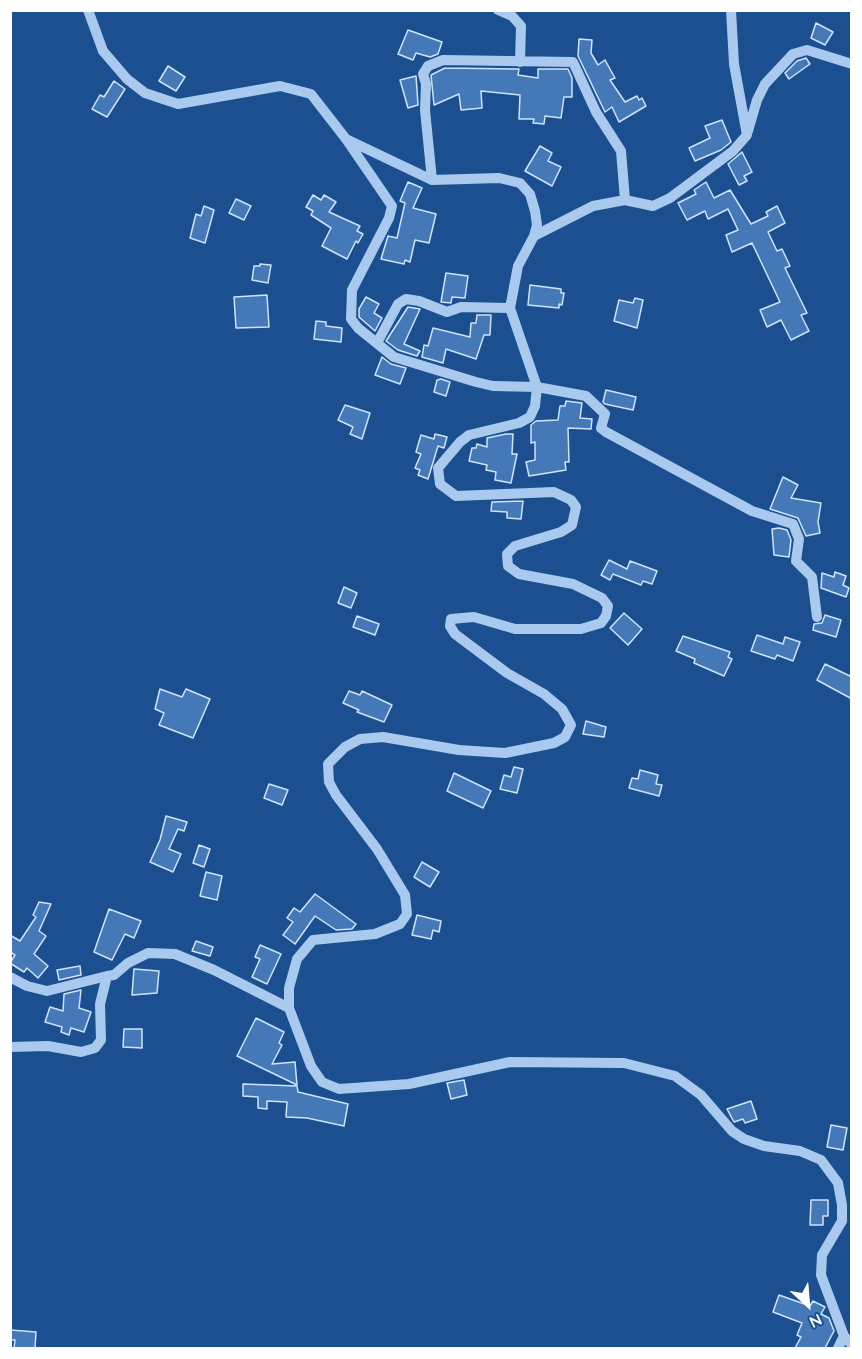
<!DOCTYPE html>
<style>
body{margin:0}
#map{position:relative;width:862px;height:1359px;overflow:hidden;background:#1b4f8f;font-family:Quicksand,sans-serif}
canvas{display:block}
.frame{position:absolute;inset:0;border:12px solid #fff;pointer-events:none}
.north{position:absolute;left:778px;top:1275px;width:60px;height:60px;-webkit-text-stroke:4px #1b4f8f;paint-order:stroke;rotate:154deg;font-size:16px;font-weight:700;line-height:24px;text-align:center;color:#fff}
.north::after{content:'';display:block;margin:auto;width:21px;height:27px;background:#fff;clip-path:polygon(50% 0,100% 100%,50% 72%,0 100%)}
</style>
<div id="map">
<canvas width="862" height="1359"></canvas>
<div class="frame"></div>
<div class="north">N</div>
</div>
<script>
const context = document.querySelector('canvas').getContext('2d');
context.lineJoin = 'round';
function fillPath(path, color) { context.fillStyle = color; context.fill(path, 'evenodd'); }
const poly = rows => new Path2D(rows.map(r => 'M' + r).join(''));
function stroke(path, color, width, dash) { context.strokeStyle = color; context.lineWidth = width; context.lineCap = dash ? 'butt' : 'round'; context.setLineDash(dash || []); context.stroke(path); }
const building = poly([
 [816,23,833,32,825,45,811,38,816,23],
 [408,30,442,42,438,54,430,57,416,53,413,60,398,54,408,30],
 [579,39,592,40,591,53,598,65,605,60,615,78,610,80,625,102,637,96,639,100,642,98,646,106,619,122,612,107,605,112,578,56,579,39],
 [806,58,810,64,789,79,785,73,797,61,806,58],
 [168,66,185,77,176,91,159,81,168,66],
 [445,68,517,69,519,69,518,75,538,78,538,69,568,69,572,78,572,97,564,97,561,118,545,116,544,124,533,123,534,119,519,119,520,95,481,91,482,108,461,110,459,94,434,105,431,75,445,68],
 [416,76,418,105,408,108,400,80,416,76],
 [114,81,125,89,107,117,92,109,100,95,104,97,114,81],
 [722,120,731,142,721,150,695,161,689,148,710,138,705,126,722,120],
 [540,146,552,153,548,161,561,167,552,186,525,171,540,146],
 [742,152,752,172,744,176,747,181,739,185,728,164,742,152],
 [408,182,422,188,413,208,436,214,429,243,415,240,410,262,405,260,404,264,381,259,388,236,397,238,405,203,400,201,408,182],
 [706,182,714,198,730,190,751,224,768,216,766,212,777,206,785,223,768,232,777,251,782,249,790,266,785,268,807,313,801,315,809,331,791,340,781,320,767,327,760,310,780,302,752,243,732,252,726,235,738,230,728,209,708,219,705,211,687,220,678,203,696,194,694,190,706,182],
 [313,195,321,200,324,195,336,202,329,212,360,226,357,231,363,234,358,243,356,241,347,259,322,246,331,228,311,215,313,211,306,207,313,195],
 [236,199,251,206,244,220,229,213,236,199],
 [204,206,214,210,205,243,190,238,196,214,201,216,204,206],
 [260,264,271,265,268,283,252,280,254,266,260,266,260,264],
 [446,273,468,276,465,298,452,297,451,303,441,302,446,273],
 [530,285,561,289,561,293,564,293,562,305,559,304,559,308,528,305,530,285],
 [267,295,269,327,236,328,234,297,267,295],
 [366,297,379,304,374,313,382,318,375,331,359,317,359,309,366,297],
 [635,298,643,300,637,328,614,321,619,300,633,303,635,298],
 [408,307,420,309,404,344,420,351,417,356,398,350,386,341,408,307],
 [477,315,491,315,490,335,484,335,476,359,446,349,443,363,422,357,424,345,428,346,433,328,470,337,471,323,476,323,477,315],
 [316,321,326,322,326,326,342,328,341,342,314,339,316,321],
 [382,357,391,364,406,368,400,384,375,375,382,357],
 [441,379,450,382,446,396,434,392,437,380,441,379],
 [606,390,636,397,633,410,605,404,603,402,606,390],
 [566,401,582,403,580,418,592,419,591,429,568,428,569,462,565,462,566,470,529,476,526,462,535,460,535,442,531,443,531,425,536,421,558,420,560,406,565,406,566,401],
 [345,405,370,413,362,439,350,434,353,427,338,420,345,405],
 [435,434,447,437,444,448,438,446,428,479,418,475,420,470,415,468,421,454,416,452,421,435,434,439,435,434],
 [506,434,513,434,512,454,517,454,511,483,495,480,496,472,486,470,487,465,469,461,472,448,476,448,477,444,487,447,487,438,506,434],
 [783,477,798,485,791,498,821,503,818,522,820,533,806,536,798,518,770,509,783,477],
 [523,501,521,519,507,518,507,512,491,511,492,502,523,501],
 [779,528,787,530,791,540,789,557,774,555,772,529,779,528],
 [609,560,627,569,630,561,657,571,652,584,643,581,641,585,613,574,610,580,601,575,609,560],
 [835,572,846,576,843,585,849,588,846,597,821,588,822,573,834,577,835,572],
 [344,587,357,593,351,608,338,603,344,587],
 [624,613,642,629,628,645,610,628,624,613],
 [825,615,841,620,836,637,813,630,814,624,822,623,825,615],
 [357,616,379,624,375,635,353,627,357,616],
 [757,635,783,644,785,637,800,642,793,661,777,655,775,659,751,651,757,635],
 [683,636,730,652,728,657,732,659,724,676,694,663,695,659,676,651,683,636],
 [825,664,852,677,852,699,817,680,825,664],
 [160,689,182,697,186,689,210,699,193,738,159,725,164,713,155,709,160,689],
 [349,691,360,695,362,691,392,705,384,722,357,712,359,710,343,703,349,691],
 [586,721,606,727,604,737,583,734,586,721],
 [514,767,523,769,517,793,500,789,504,775,511,777,514,767],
 [640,770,658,775,656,784,662,785,659,796,629,788,632,778,638,779,640,770],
 [454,773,491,791,483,808,447,791,454,773],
 [269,784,288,790,282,805,264,798,269,784],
 [166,816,187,822,184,831,178,829,169,849,181,854,173,872,150,862,160,840,166,816],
 [199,845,210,849,204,867,193,863,199,845],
 [422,862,439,872,430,887,414,877,422,862],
 [206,872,222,876,217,900,200,896,206,872],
 [315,894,356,924,352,929,336,930,315,916,295,944,283,935,293,922,287,918,294,908,300,912,315,894],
 [39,902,51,904,39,931,46,936,34,954,48,966,38,978,27,968,24,972,10,963,15,955,10,952,10,935,20,941,36,917,33,915,39,902],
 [109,909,141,921,134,938,125,934,112,960,94,952,109,909],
 [417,915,441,921,439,932,433,930,431,939,412,935,417,915],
 [196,941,213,947,210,956,192,951,196,941],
 [260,945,281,954,267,984,252,977,260,959,255,957,260,945],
 [80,966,81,975,59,980,57,970,80,966],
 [134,969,159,971,157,993,132,995,134,969],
 [81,990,79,1008,91,1012,84,1032,71,1028,69,1035,61,1032,62,1027,45,1022,50,1007,63,1011,64,994,81,990],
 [256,1018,284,1032,279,1043,282,1045,272,1064,295,1062,297,1085,237,1056,256,1018],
 [124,1029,142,1029,142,1048,123,1047,124,1029],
 [464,1080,467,1095,451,1099,447,1083,464,1080],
 [243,1084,297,1086,298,1092,348,1104,344,1126,307,1118,286,1117,287,1102,267,1101,267,1109,258,1108,258,1097,243,1096,243,1084],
 [751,1101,757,1119,745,1123,743,1119,734,1122,727,1109,751,1101],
 [831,1125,847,1128,843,1150,827,1147,831,1125],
 [811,1200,828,1200,828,1216,823,1216,823,1225,810,1225,811,1200],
 [779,1295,810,1306,813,1301,825,1307,821,1314,829,1318,834,1331,825,1348,795,1348,801,1337,797,1335,802,1323,773,1312,779,1295],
 [11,1330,36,1332,35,1348,14,1348,15,1340,11,1340,11,1330]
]);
fillPath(building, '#4478b7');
stroke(building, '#cfe3fa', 1.5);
stroke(poly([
 [88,10,103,51,127,79,145,93,178,104,280,86,311,94,346,139,432,180,499,178,520,183,530,194,535,211,537,225,534,236,518,266,510,308,537,387,535,406,530,417,519,423,469,435,460,442,438,468,440,484,456,496,554,492,571,500,576,507,572,525,561,532,515,546,507,554,508,566,519,574,573,584,602,598,608,606,606,616,601,623,581,629,515,629,474,617,451,619,450,626,455,634,507,673,544,694,562,709,571,725,565,737,554,743,505,753,459,750,383,737,360,739,345,747,328,764,329,782,336,795,377,849,405,895,407,914,400,924,375,934,313,940,297,959,289,988,289,1008,311,1066,322,1082,339,1089,409,1084,510,1062,624,1063,675,1076,701,1095,732,1131,744,1139,764,1146,800,1151,821,1160,838,1183,842,1205,842,1221,822,1255,821,1275,844,1336,852,1345],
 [498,10,512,16,521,26,520,62],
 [748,131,757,100,765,84,793,54,807,50,852,64],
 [346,139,392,206,389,218,352,290,351,319,358,328,394,357,476,382,493,386,537,387,586,396,605,414,601,428,606,432,752,511,793,524,799,539,796,561,812,577,817,617],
 [432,180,425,110,426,84,423,74,428,66,443,60,573,62,596,112,621,151,625,200],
 [534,236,593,206,625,200,653,206,670,198,733,151,747,135,734,64,731,10],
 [377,343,398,304,406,299,419,301,447,312,461,307,510,308],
 [10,977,27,986,47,991,107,976],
 [10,1047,48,1046,81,1052,95,1048,101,1040,100,1004,107,976,114,975,128,963,148,953,175,954,214,970,289,1008],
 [838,1348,844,1336]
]), '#a9c9ee', 10);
</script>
